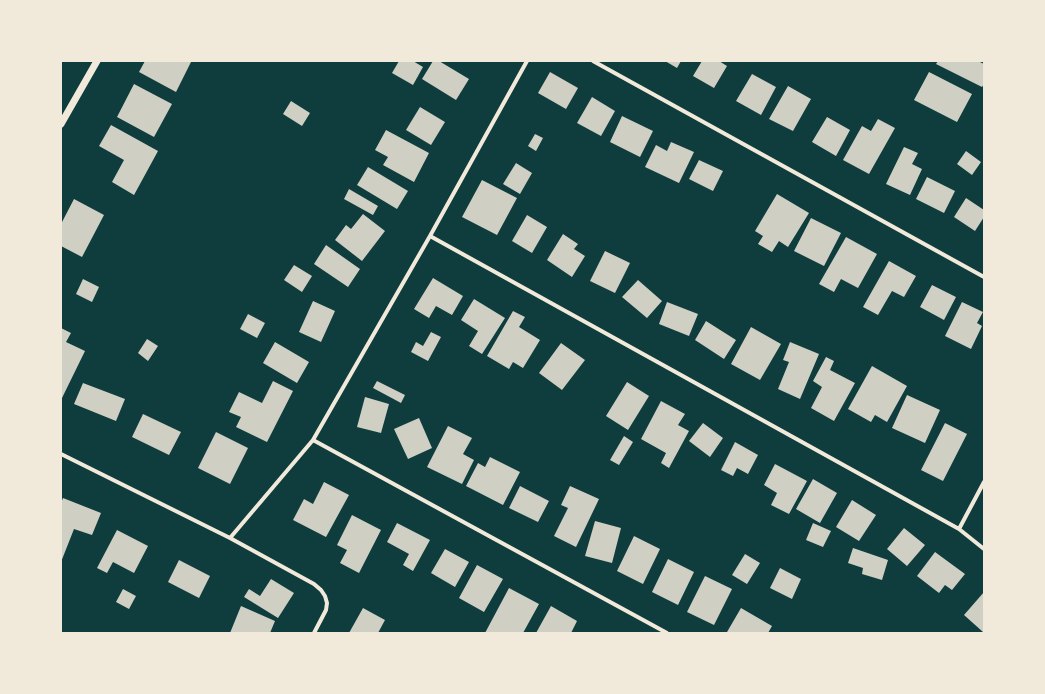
<!DOCTYPE html>
<style>
body{margin:0}
#map{position:relative;width:1045px;height:694px;overflow:hidden;background:#0f3d3e;font-family:"Roboto Serif",serif}
canvas{display:block}
.frame{position:absolute;inset:0;border:62px solid #f1e9da;pointer-events:none}
</style>
<div id="map">
<canvas width="1045" height="694"></canvas>
<div class="frame"></div>
</div>
<script>
const context = document.querySelector('canvas').getContext('2d');
context.lineJoin = 'round';
function fillPath(path, color) { context.fillStyle = color; context.fill(path, 'evenodd'); }
const poly = rows => new Path2D(rows.map(r => 'M' + r).join(''));
function stroke(path, color, width, dash) { context.strokeStyle = color; context.lineWidth = width; context.lineCap = dash ? 'butt' : 'round'; context.setLineDash(dash || []); context.stroke(path); }
fillPath(poly([
 [145,61,189,61,191,62,176,92,139,72],
 [399,61,413,61,423,67,413,85,392,73],
 [433,61,439,61,469,79,456,100,422,79],
 [665,61,681,61,677,68],
 [702,61,719,61,727,66,714,88,693,76],
 [938,61,978,61,984,64,984,84,982,87,936,64],
 [550,72,578,88,566,109,538,93],
 [929,72,972,94,957,122,914,100],
 [752,74,776,87,761,115,736,101],
 [134,84,172,104,154,137,117,117],
 [788,86,811,99,793,131,769,119],
 [592,97,615,111,601,136,577,123],
 [291,101,310,113,302,126,283,114],
 [420,107,445,122,431,145,406,130],
 [622,116,653,131,640,157,610,142],
 [827,117,850,130,836,156,812,142],
 [878,119,895,128,869,174,843,160,862,126,871,131],
 [111,125,158,151,134,195,112,182,124,160,99,146],
 [386,130,429,153,414,182,383,165,388,157,375,150],
 [535,134,543,138,536,151,528,146],
 [671,142,694,152,679,183,645,167,656,145,667,151],
 [904,147,918,153,912,164,922,169,910,195,886,184],
 [966,151,981,162,972,175,957,164],
 [699,160,723,171,713,191,689,179],
 [516,163,532,173,520,194,503,184],
 [368,167,408,191,397,209,357,185],
 [927,177,955,191,944,213,916,199],
 [482,180,517,198,497,235,462,217],
 [349,189,378,206,373,215,344,199],
 [777,194,809,213,788,247,779,241,772,252,758,244,763,236,755,231],
 [966,198,984,210,984,217,975,231,954,217],
 [74,199,104,215,82,257,61,246,61,224],
 [363,214,385,231,362,261,335,240,346,225,351,229],
 [527,215,547,227,532,253,512,241],
 [811,218,841,233,824,266,794,251],
 [563,234,578,244,574,249,585,256,572,277,547,260],
 [846,237,877,254,858,288,841,279,834,292,819,284],
 [326,245,360,269,348,287,314,264],
 [605,251,630,263,615,293,590,281],
 [889,261,916,276,904,297,892,291,878,315,863,307],
 [294,265,312,276,302,292,284,280],
 [433,278,463,296,452,315,436,306,429,318,414,309],
 [83,279,99,287,92,302,76,294],
 [638,280,662,301,647,318,622,297],
 [932,285,956,297,944,320,920,307],
 [474,299,505,318,482,354,469,346,478,331,461,320],
 [313,301,335,311,321,342,299,332],
 [667,302,698,314,689,336,659,324],
 [962,302,983,312,977,323,982,326,971,349,945,336],
 [513,311,525,317,519,327,540,340,523,368,513,362,509,369,487,356],
 [248,314,265,323,257,338,240,329],
 [706,321,736,340,724,359,695,340],
 [751,327,781,344,760,380,731,364],
 [61,328,71,333,66,342,85,351,62,398,61,397],
 [431,332,441,337,428,361,411,352,416,342,423,346],
 [147,339,158,346,148,361,138,353],
 [275,342,309,362,297,383,263,363],
 [790,342,819,354,800,399,778,389,789,362,783,360],
 [561,343,585,360,562,390,539,373],
 [826,357,834,361,830,370,855,383,834,421,811,408,822,387,813,381],
 [872,366,907,386,887,422,875,415,871,422,848,409],
 [273,381,293,391,267,442,236,427,241,417,229,412,239,392,262,403],
 [377,381,405,395,401,403,373,388],
 [627,382,649,396,628,430,606,416],
 [83,383,125,399,116,421,74,404],
 [907,395,940,410,925,443,892,428],
 [365,397,389,404,381,433,357,427],
 [661,401,685,414,678,425,689,431,669,468,661,463,666,453,641,439],
 [143,414,181,432,169,455,132,437],
 [419,418,432,448,408,459,394,429],
 [703,423,723,438,710,457,689,441],
 [945,423,967,434,943,481,921,470],
 [448,426,472,438,463,454,474,460,462,484,427,467],
 [216,432,248,448,230,484,198,468],
 [624,436,633,442,619,465,610,460],
 [735,442,758,455,748,474,737,468,733,476,721,470],
 [490,457,520,472,503,505,466,486,478,463,485,467],
 [775,464,807,481,789,514,771,505,777,493,764,485],
 [813,479,837,493,820,523,796,509],
 [324,482,349,495,326,537,293,520,304,499,313,504],
 [520,486,549,501,538,522,509,508],
 [570,486,599,499,576,547,554,536,568,508,561,505],
 [63,498,101,513,92,535,74,529,61,562,61,503],
 [852,500,876,515,859,541,836,527],
 [352,515,381,530,359,573,340,563,347,550,337,545],
 [595,521,621,528,612,563,585,556],
 [397,523,430,540,413,571,403,565,409,554,387,542],
 [813,523,831,531,823,547,806,540],
 [904,528,925,545,907,566,887,549],
 [117,530,148,546,134,573,113,562,107,573,97,568],
 [634,536,660,549,643,584,617,571],
 [853,548,888,560,882,580,862,574,863,568,848,563],
 [445,549,469,562,455,587,431,573],
 [935,552,965,574,952,590,945,585,939,593,917,576],
 [745,554,760,563,747,584,732,575],
 [668,559,694,572,678,605,652,592],
 [179,560,210,576,199,598,168,582],
 [477,565,503,579,484,612,459,598],
 [780,568,801,579,792,599,770,588],
 [705,576,732,589,714,625,687,612],
 [271,579,294,593,278,618,244,597,249,589,260,596],
 [509,588,539,604,523,633,485,633],
 [123,589,136,596,129,609,116,602],
 [984,592,984,631,983,632,964,615],
 [241,606,275,621,270,633,230,633],
 [551,606,577,621,571,633,536,633],
 [363,608,385,620,378,633,349,633],
 [741,608,772,626,768,633,729,633,727,632]
]), '#cfcfc3');
stroke(poly([
 [593,61,984,277],
 [430,236,959,529,984,549],
 [313,440,667,633],
 [61,454,230,538,314,584,321,590,325,596,327,603,326,610,314,633],
 [959,529,984,482],
 [230,538,313,440,430,236,527,61]
]), '#f1e9da', 4);
stroke(poly([
 [61,124,97,61]
]), '#f1e9da', 7);
</script>
